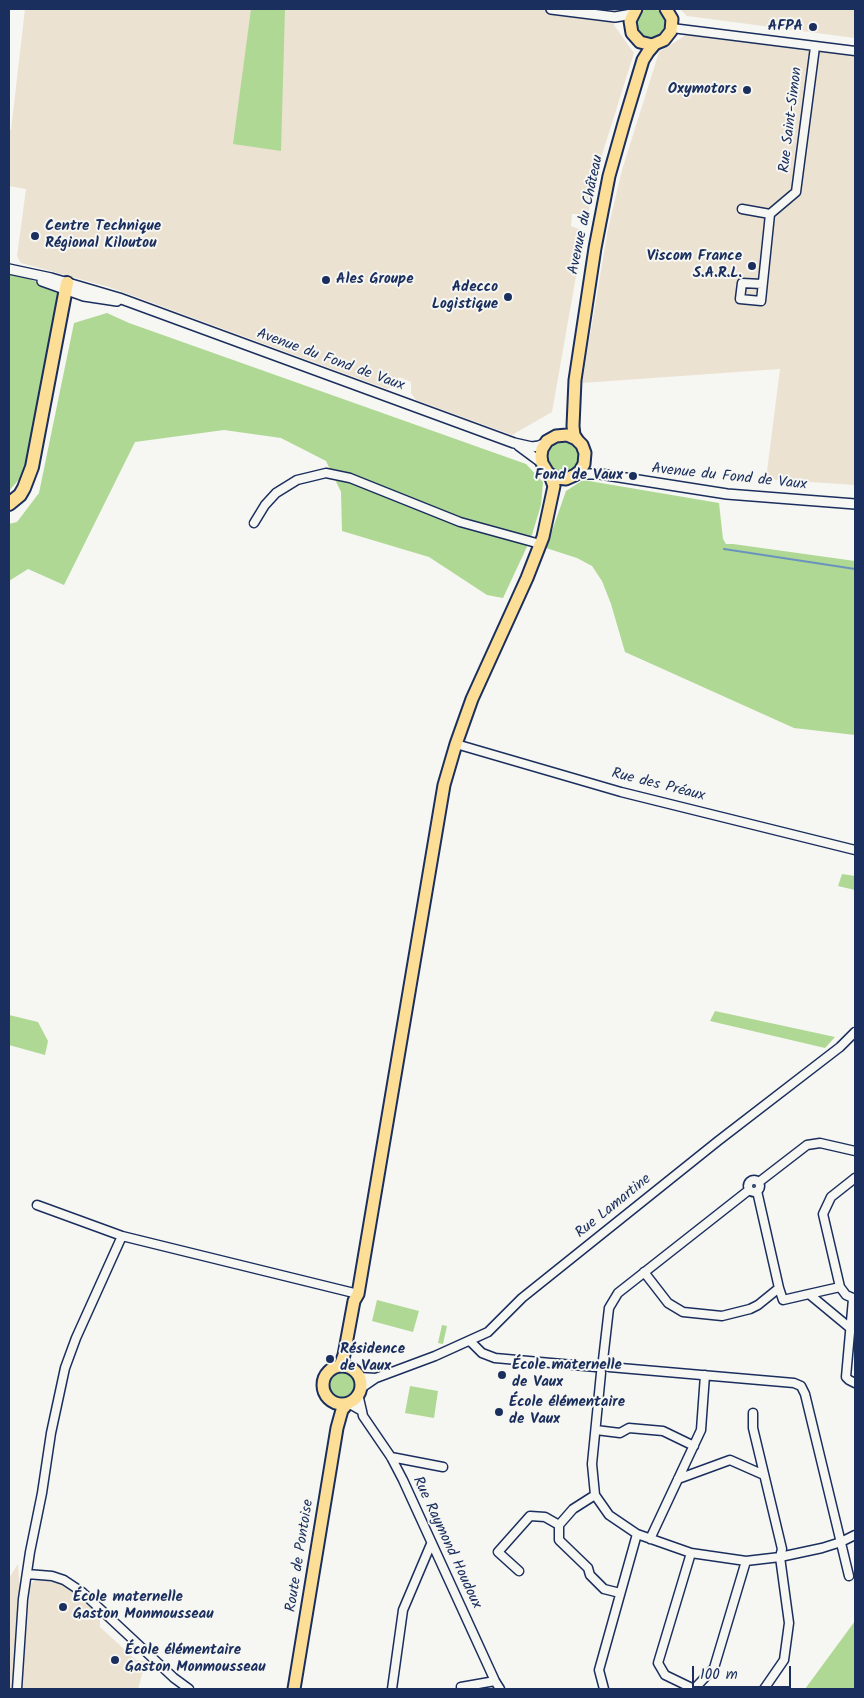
<!DOCTYPE html>
<meta charset="utf-8">
<style>
body{margin:0}
#map{position:relative;width:864px;height:1698px;overflow:hidden;background:#f6f6f2;font-family:Kalam,sans-serif}
canvas{display:block}
.frame{position:absolute;inset:0;border:10px solid #1b2f5e;pointer-events:none}
.scale{position:absolute;left:692px;top:1666px;width:99px;height:22px;box-sizing:border-box;border:2px solid #1b2f5e;border-top:0;padding-left:6px;font-size:15px;line-height:18px;white-space:nowrap;color:#1b2f5e;-webkit-text-stroke:4px #f6f6f2;paint-order:stroke}
</style>
<div id="map">
<canvas width="864" height="1698"></canvas>
<div class="frame"></div>
<div class="scale">100 m</div>
</div>
<script>
const context = document.querySelector('canvas').getContext('2d');
context.lineJoin = 'round';
function fillPath(path, color) { context.fillStyle = color; context.fill(path, 'evenodd'); }
const poly = rows => new Path2D(rows.map(r => 'M' + r).join(''));
function stroke(path, color, width, dash) { context.strokeStyle = color; context.lineWidth = width; context.lineCap = dash ? 'butt' : 'round'; context.setLineDash(dash || []); context.stroke(path); }
function label(font, color, halo, rows, align = 'center') {
  context.font = font + ' Kalam,sans-serif'; context.lineWidth = 4; context.setLineDash([]); context.textBaseline = 'middle'; context.strokeStyle = halo; context.fillStyle = color; for (const [text, x, y, turn = 0] of rows) {
    context.save(); context.translate(x, y); context.rotate((+turn || 0) * Math.PI / 180); context.textAlign = isNaN(turn) ? turn : align; if (halo) context.strokeText(text, 0, 0); context.fillText(text, 0, 0); context.restore();
  }
}
fillPath(poly([
 [25,9,621,9,614,25,634,53,602,155,588,214,572,214,571,226,584,231,552,412,512,435,416,400,411,393,411,382,399,377,392,387,387,389,109,287,21,263,17,256,26,189,9,186,9,130,11,130],
 [680,9,855,9,855,38,687,16],
 [686,35,812,49,855,52,855,485,766,479,780,369,582,383,608,229,622,170,659,52],
 [18,1564,24,1660,30,1584,37,1579,51,1580,80,1594,100,1611,100,1627,136,1660,150,1662,142,1674,138,1689,9,1689,9,1578]
]), '#ece2d2');
fillPath(poly([
 '636 24a15 15 0 1 1 30 0a15 15 0 1 1-30 0Z',
 [251,9,285,9,281,151,233,144],
 [9,272,54,288,58,295,58,302,27,465,21,477,9,491],
 [107,313,129,323,526,464,543,482,541,505,531,538,503,598,487,595,429,557,342,531,341,492,326,461,281,438,224,430,135,442,64,585,28,569,9,581,9,524,17,522,39,493,74,323],
 '546 457a17 17 0 1 1 34 0a17 17 0 1 1-34 0Z',
 [583,480,719,503,723,539,726,544,733,544,855,561,855,735,794,728,625,652,611,604,602,581,592,566,577,558,546,548,566,491],
 [842,874,855,876,855,890,838,886],
 [715,1011,835,1037,825,1048,710,1021],
 [9,1015,38,1022,48,1041,45,1055,9,1045],
 [377,1300,419,1311,413,1332,372,1321],
 [442,1325,447,1326,443,1344,438,1343],
 '328 1385a14 14 0 1 1 28 0a14 14 0 1 1-28 0Z',
 [410,1386,438,1391,434,1418,405,1413],
 [855,1621,855,1689,805,1689]
]), '#afd894');
stroke(poly([
 [724,549,855,569]
]), '#6a93be', 2);
const minor = poly([
 [672,28,855,51],
 [742,209,770,214],
 [762,284,742,283,740,299,761,301,770,214,796,192,815,47],
 [254,523,265,505,276,493,297,480,326,473,350,478,460,522,540,544],
 [456,744,621,792,855,850],
 [855,1178,831,1197,823,1214,840,1287,846,1295,855,1299],
 '748 1186a6 6 0 1 1 12 0a6 6 0 1 1-12 0Z',
 [759,1182,807,1145,820,1143,855,1151],
 [37,1205,122,1236,358,1294],
 [644,1272,668,1303,683,1312,722,1316,750,1309,758,1305,779,1288,757,1191],
 [779,1288,783,1300,809,1294,850,1328],
 [809,1294,840,1287],
 [853,1299,846,1377,849,1380,855,1383],
 [470,1341,482,1353,495,1358,596,1367],
 [603,1360,609,1308,618,1293,749,1190],
 [609,1367,794,1383,801,1386,805,1394,849,1576],
 [601,1373,592,1464,595,1495,609,1515,637,1534,691,1553,746,1561,780,1557,822,1548,841,1542,855,1535],
 [359,1377,376,1378,360,1389],
 [376,1378,435,1356,488,1332,522,1298,718,1141,840,1047,855,1032],
 [348,1403,362,1411,358,1394],
 [362,1411,363,1416,391,1457,403,1480,495,1681,500,1689],
 [753,1413,753,1428,782,1549,780,1557,789,1623,784,1660,764,1689],
 [596,1430,620,1433,629,1428,663,1431,694,1446],
 [391,1457,443,1467],
 [678,1479,730,1460,764,1475],
 [595,1495,573,1509,559,1525,559,1540,588,1568,590,1575,604,1589,620,1593],
 [650,1539,701,1430,705,1375],
 [691,1553,658,1663,665,1675,694,1689,714,1668,746,1561],
 [519,1571,498,1552,530,1516,545,1517,559,1525],
 [27,1574,52,1576,64,1580,82,1592,174,1678,189,1689],
 [461,1687,495,1681],
 [17,1689,23,1599,30,1552,42,1493,51,1433,65,1368,76,1338,122,1236],
 [392,1689,403,1610,431,1544],
 [604,1689,599,1670,637,1534]
]);
const tertiary = poly([
 [551,9,615,17,632,14],
 [9,269,51,278,119,298,514,443,532,447,539,446,546,443],
 [42,281,84,296,117,301],
 [519,446,542,463],
 [577,474,600,474,727,494,855,504]
]);
const primary = poly([
 [636,9,630,21,632,33,640,42,652,45,664,40,671,31,672,19,666,9],
 [578,441,574,435,573,426,575,380,595,248,609,176,624,123,643,60,648,52,654,45],
 [340,1366,344,1355,354,1301,358,1294,444,785,456,744,472,699,527,578,543,537,554,486,551,478,542,463,541,456,542,449,547,441,556,436,567,435,576,439,582,445,585,453,584,464,580,471,575,475,566,479,557,478,549,474],
 '323 1385a19 19 0 1 1 38 0a19 19 0 1 1-38 0Z',
 [294,1689,337,1428,342,1410,348,1403]
]);
const trunk = poly([
 [9,504,20,495,24,488,32,467,67,283]
]);
stroke(minor, '#1b2f5e', 11);
stroke(tertiary, '#1b2f5e', 12);
stroke(primary, '#1b2f5e', 15);
stroke(trunk, '#1b2f5e', 16);
stroke(minor, '#f6f6f2', 8);
stroke(tertiary, '#f6f6f2', 9);
stroke(primary, '#fdde96', 11);
stroke(trunk, '#fdde96', 12);
for (const [x, y, r, color] of [
 [813,27,5,"#1b2f5e"],
 [747,90,5,"#1b2f5e"],
 [35,236,5,"#1b2f5e"],
 [752,266,5,"#1b2f5e"],
 [326,280,5,"#1b2f5e"],
 [508,297,5,"#1b2f5e"],
 [633,476,5,"#1b2f5e"],
 [330,1359,5,"#1b2f5e"],
 [502,1375,5,"#1b2f5e"],
 [499,1412,5,"#1b2f5e"],
 [63,1607,5,"#1b2f5e"],
 [115,1660,5,"#1b2f5e"]
]) { const dot = new Path2D(); dot.arc(x, y, r, 0, 2 * Math.PI); context.fillStyle = color; context.fill(dot); stroke(dot, '#f6f6f2', 2); }
label('bold 15px', '#1b2f5e', '#f6f6f2', [
 ["AFPA",803,27,"right"],
 ["Oxymotors",737,90,"right"],
 ["Centre Technique",45,227],
 ["Régional Kiloutou",45,244],
 ["Viscom France",742,257,"right"],
 ["S.A.R.L.",742,274,"right"],
 ["Ales Groupe",336,280],
 ["Adecco",498,288,"right"],
 ["Logistique",498,305,"right"],
 ["Fond de Vaux",623,476,"right"],
 ["Résidence",340,1350],
 ["de Vaux",340,1367],
 ["École maternelle",512,1366],
 ["de Vaux",512,1383],
 ["École élémentaire",509,1403],
 ["de Vaux",509,1420],
 ["École maternelle",73,1598],
 ["Gaston Monmousseau",73,1615],
 ["École élémentaire",125,1651],
 ["Gaston Monmousseau",125,1668]
], 'left');
label('15px', '#1b2f5e', '#f6f6f2', [
 ["Rue Saint-Simon",792,120,-83],
 ["Avenue du Château",587,215,-78],
 ["Avenue du Fond de Vaux",330,361,20],
 ["Avenue du Fond de Vaux",729,478,6],
 ["Rue des Préaux",658,786,14],
 ["Rue Lamartine",614,1207,-39],
 ["Rue Raymond Houdoux",446,1543,65],
 ["Route de Pontoise",301,1556,-81]
]);
</script>
